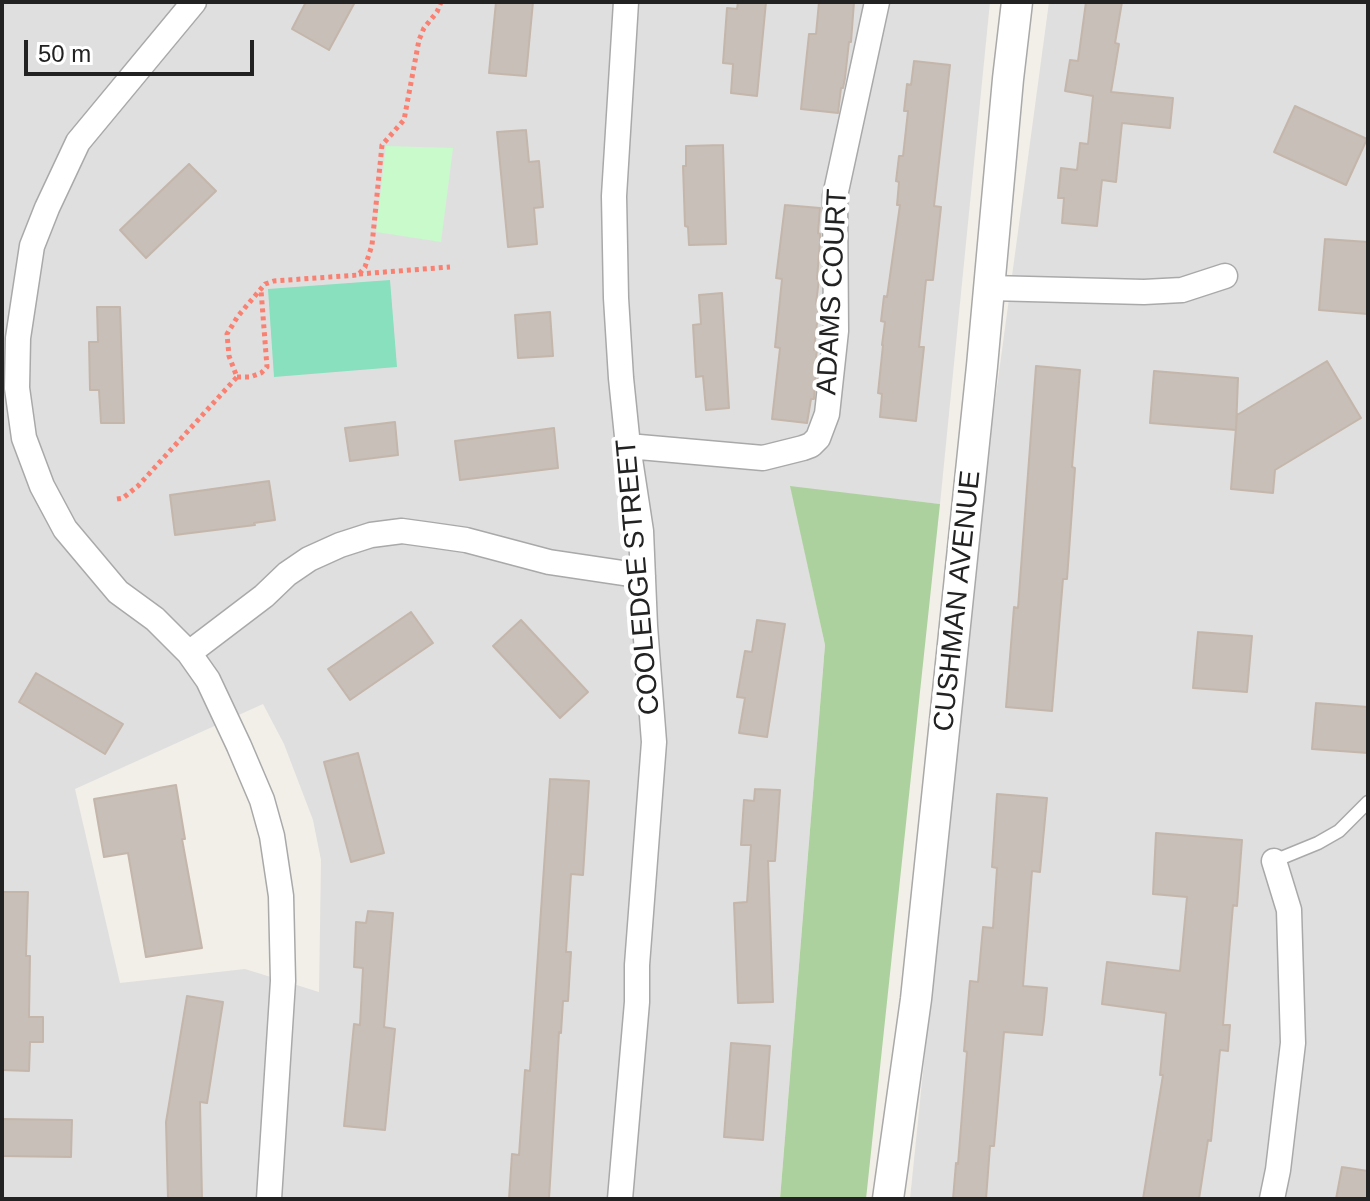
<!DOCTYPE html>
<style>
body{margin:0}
#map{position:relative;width:1370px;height:1201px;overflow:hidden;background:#f2efe9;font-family:Helvetica,sans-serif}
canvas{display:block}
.frame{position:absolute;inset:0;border:4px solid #222;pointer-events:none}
.scale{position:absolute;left:24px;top:40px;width:230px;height:36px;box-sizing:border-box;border:4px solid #222;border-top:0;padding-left:10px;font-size:24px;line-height:28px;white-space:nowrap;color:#222;-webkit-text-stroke:6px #fff;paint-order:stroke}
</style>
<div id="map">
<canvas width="1370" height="1201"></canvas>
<div class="frame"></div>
<div class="scale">50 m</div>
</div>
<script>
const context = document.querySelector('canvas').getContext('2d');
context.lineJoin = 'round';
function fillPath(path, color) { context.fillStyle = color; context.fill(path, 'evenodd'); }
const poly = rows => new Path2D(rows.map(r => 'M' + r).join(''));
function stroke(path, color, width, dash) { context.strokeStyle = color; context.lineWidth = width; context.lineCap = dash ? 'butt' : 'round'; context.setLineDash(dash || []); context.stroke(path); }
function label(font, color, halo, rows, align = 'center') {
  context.font = font + ' Helvetica,sans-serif'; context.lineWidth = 8; context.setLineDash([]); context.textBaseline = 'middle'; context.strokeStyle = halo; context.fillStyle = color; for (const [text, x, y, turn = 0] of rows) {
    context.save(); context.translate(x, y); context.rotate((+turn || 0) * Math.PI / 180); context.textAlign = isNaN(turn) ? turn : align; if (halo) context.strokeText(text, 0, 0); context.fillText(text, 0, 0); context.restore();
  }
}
fillPath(poly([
 [2,2,990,2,940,504,791,487,825,645,780,1199,2,1199],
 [263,704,284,744,313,820,321,860,319,992,245,969,120,983,75,789],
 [1049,2,1368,2,1368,1199,910,1199,980,513]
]), '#e0dfdf');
fillPath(poly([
 [790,486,940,504,866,1199,780,1199,825,645]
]), '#add19e');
fillPath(poly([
 [386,146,453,148,441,242,376,232]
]), '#c8facc');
fillPath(poly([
 [390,280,397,367,274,377,268,289]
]), '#88e0be');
const building = poly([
 [306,2,355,2,329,50,292,29,306,2],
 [496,2,533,2,526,76,489,73,496,2],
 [738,2,766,2,757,96,731,93,733,64,723,63,727,8,737,9,738,2],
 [819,2,854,2,851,42,849,42,845,78,843,88,841,88,838,113,801,109,809,34,816,34,819,2],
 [1086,2,1122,2,1115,43,1119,44,1111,92,1173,98,1170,128,1122,123,1116,182,1102,180,1097,226,1062,223,1064,198,1058,198,1061,168,1077,170,1080,143,1088,144,1093,96,1065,91,1070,60,1078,61,1086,2],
 [914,61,950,65,934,206,941,207,933,280,926,280,919,347,924,347,916,421,880,417,882,394,878,393,883,345,882,345,885,322,881,321,884,296,887,297,900,205,897,205,899,182,896,181,899,156,903,156,908,111,904,111,907,84,911,85,914,61],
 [1295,106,1367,139,1346,185,1274,152,1295,106],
 [526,130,529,162,539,161,543,207,534,208,537,244,508,247,497,132,526,130],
 [723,145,726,244,689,245,688,227,685,226,683,166,686,166,686,146,723,145],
 [189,164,216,191,146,258,120,230,189,164],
 [785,205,820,208,818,233,820,234,820,242,817,279,819,279,816,304,819,305,814,350,817,350,814,375,816,375,814,399,811,399,807,423,772,419,780,348,775,347,782,279,776,278,785,205],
 [1325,239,1368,242,1368,314,1319,310,1325,239],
 [722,293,729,408,706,410,703,376,696,377,693,325,701,324,699,295,722,293],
 [97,307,120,307,124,423,101,423,99,390,90,390,89,342,98,342,97,307],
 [550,312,553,356,518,358,515,315,550,312],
 [1327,361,1361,418,1275,470,1273,493,1231,489,1237,415,1327,361],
 [1036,366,1080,370,1072,467,1075,468,1067,579,1063,579,1052,711,1006,707,1014,607,1018,608,1036,366],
 [1154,371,1238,378,1236,430,1150,423,1154,371],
 [395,422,398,455,350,461,345,428,395,422],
 [554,428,558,468,460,480,455,441,554,428],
 [269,481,275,520,254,523,255,525,175,535,170,495,269,481],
 [411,612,433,643,350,700,328,669,411,612],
 [521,620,588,692,560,718,493,646,521,620],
 [757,620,785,624,767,737,739,733,745,698,737,697,745,651,752,652,757,620],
 [1198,632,1252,636,1247,692,1193,688,1198,632],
 [36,673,123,724,105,754,19,702,36,673],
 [1316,703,1368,707,1368,753,1312,749,1316,703],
 [358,753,384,853,351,862,324,762,358,753],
 [550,779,589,781,583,875,571,874,566,952,571,952,568,1001,563,1001,561,1033,559,1032,549,1199,509,1199,512,1154,519,1155,525,1070,530,1071,550,779],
 [176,785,185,839,182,839,202,948,146,957,128,853,104,857,94,799,176,785],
 [755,789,780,790,775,861,768,861,773,1002,738,1003,734,903,747,902,751,845,741,845,744,800,754,801,755,789],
 [997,794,1047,798,1040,872,1032,871,1023,986,1047,988,1044,1020,1042,1035,1004,1032,994,1146,990,1146,986,1199,953,1199,956,1163,958,1164,967,1052,964,1051,970,981,978,982,983,927,993,928,997,868,992,867,997,794],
 [1156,833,1242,840,1237,906,1233,905,1223,1025,1230,1025,1228,1051,1220,1050,1211,1141,1208,1140,1199,1199,1143,1199,1163,1075,1160,1075,1166,1013,1102,1004,1107,962,1180,971,1187,897,1153,894,1156,833],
 [2,892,28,892,26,956,30,956,29,1017,43,1017,43,1042,30,1042,29,1071,2,1070,2,892],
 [368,911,393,913,384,1027,395,1029,385,1130,344,1126,354,1024,360,1025,363,968,354,967,356,922,366,923,368,911],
 [187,996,223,1002,207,1103,200,1102,202,1199,168,1199,166,1122,187,996],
 [731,1043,770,1046,763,1140,724,1137,731,1043],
 [2,1119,72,1120,71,1157,2,1156,2,1119],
 [1342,1167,1368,1171,1368,1199,1336,1199,1342,1167]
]);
fillPath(building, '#c7bfb8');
stroke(building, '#c4b6ab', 2);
const service = poly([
 [1274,861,1318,843,1339,831,1368,802]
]);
const minor = poly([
 [194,2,78,142,47,208,32,246,18,338,17,388,24,438,42,486,65,529,118,592,155,619,189,653,208,680,239,746,262,800,272,836,281,896,283,981,269,1199],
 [990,288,1144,292,1182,290,1225,276],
 [628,446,763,458,803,448,811,445,818,438,827,414,836,331,835,196,877,2],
 [189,653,264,596,287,574,309,559,340,545,371,535,402,531,431,535,466,540,549,562,643,576],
 [620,1199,637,1002,637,965,654,742,645,626,641,531,628,446,621,378,616,298,614,196,626,2],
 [1272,1199,1278,1170,1293,1043,1289,910,1274,861]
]);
const tertiary = poly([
 [888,1199,916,999,982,366,1008,79,1017,2]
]);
stroke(service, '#a9a9a9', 15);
stroke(minor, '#a9a9a9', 27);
stroke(tertiary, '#a9a9a9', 33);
stroke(poly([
 [359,274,450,267],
 [237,377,250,377,261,373,267,367,261,290],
 [117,499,123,498,138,486,237,377,229,356,227,334,238,316,265,284,274,281,358,275,365,267,372,245,382,145,404,120,419,40,424,28,437,12,441,2]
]), '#fa8072', 5, [4, 4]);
stroke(service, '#fff', 12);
stroke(minor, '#fff', 24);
stroke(tertiary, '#fff', 30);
label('28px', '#222', '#fff', [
 ["ADAMS COURT",833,292,-87],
 ["COOLEDGE STREET",639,577,-95],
 ["CUSHMAN AVENUE",958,601,-84]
]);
</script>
